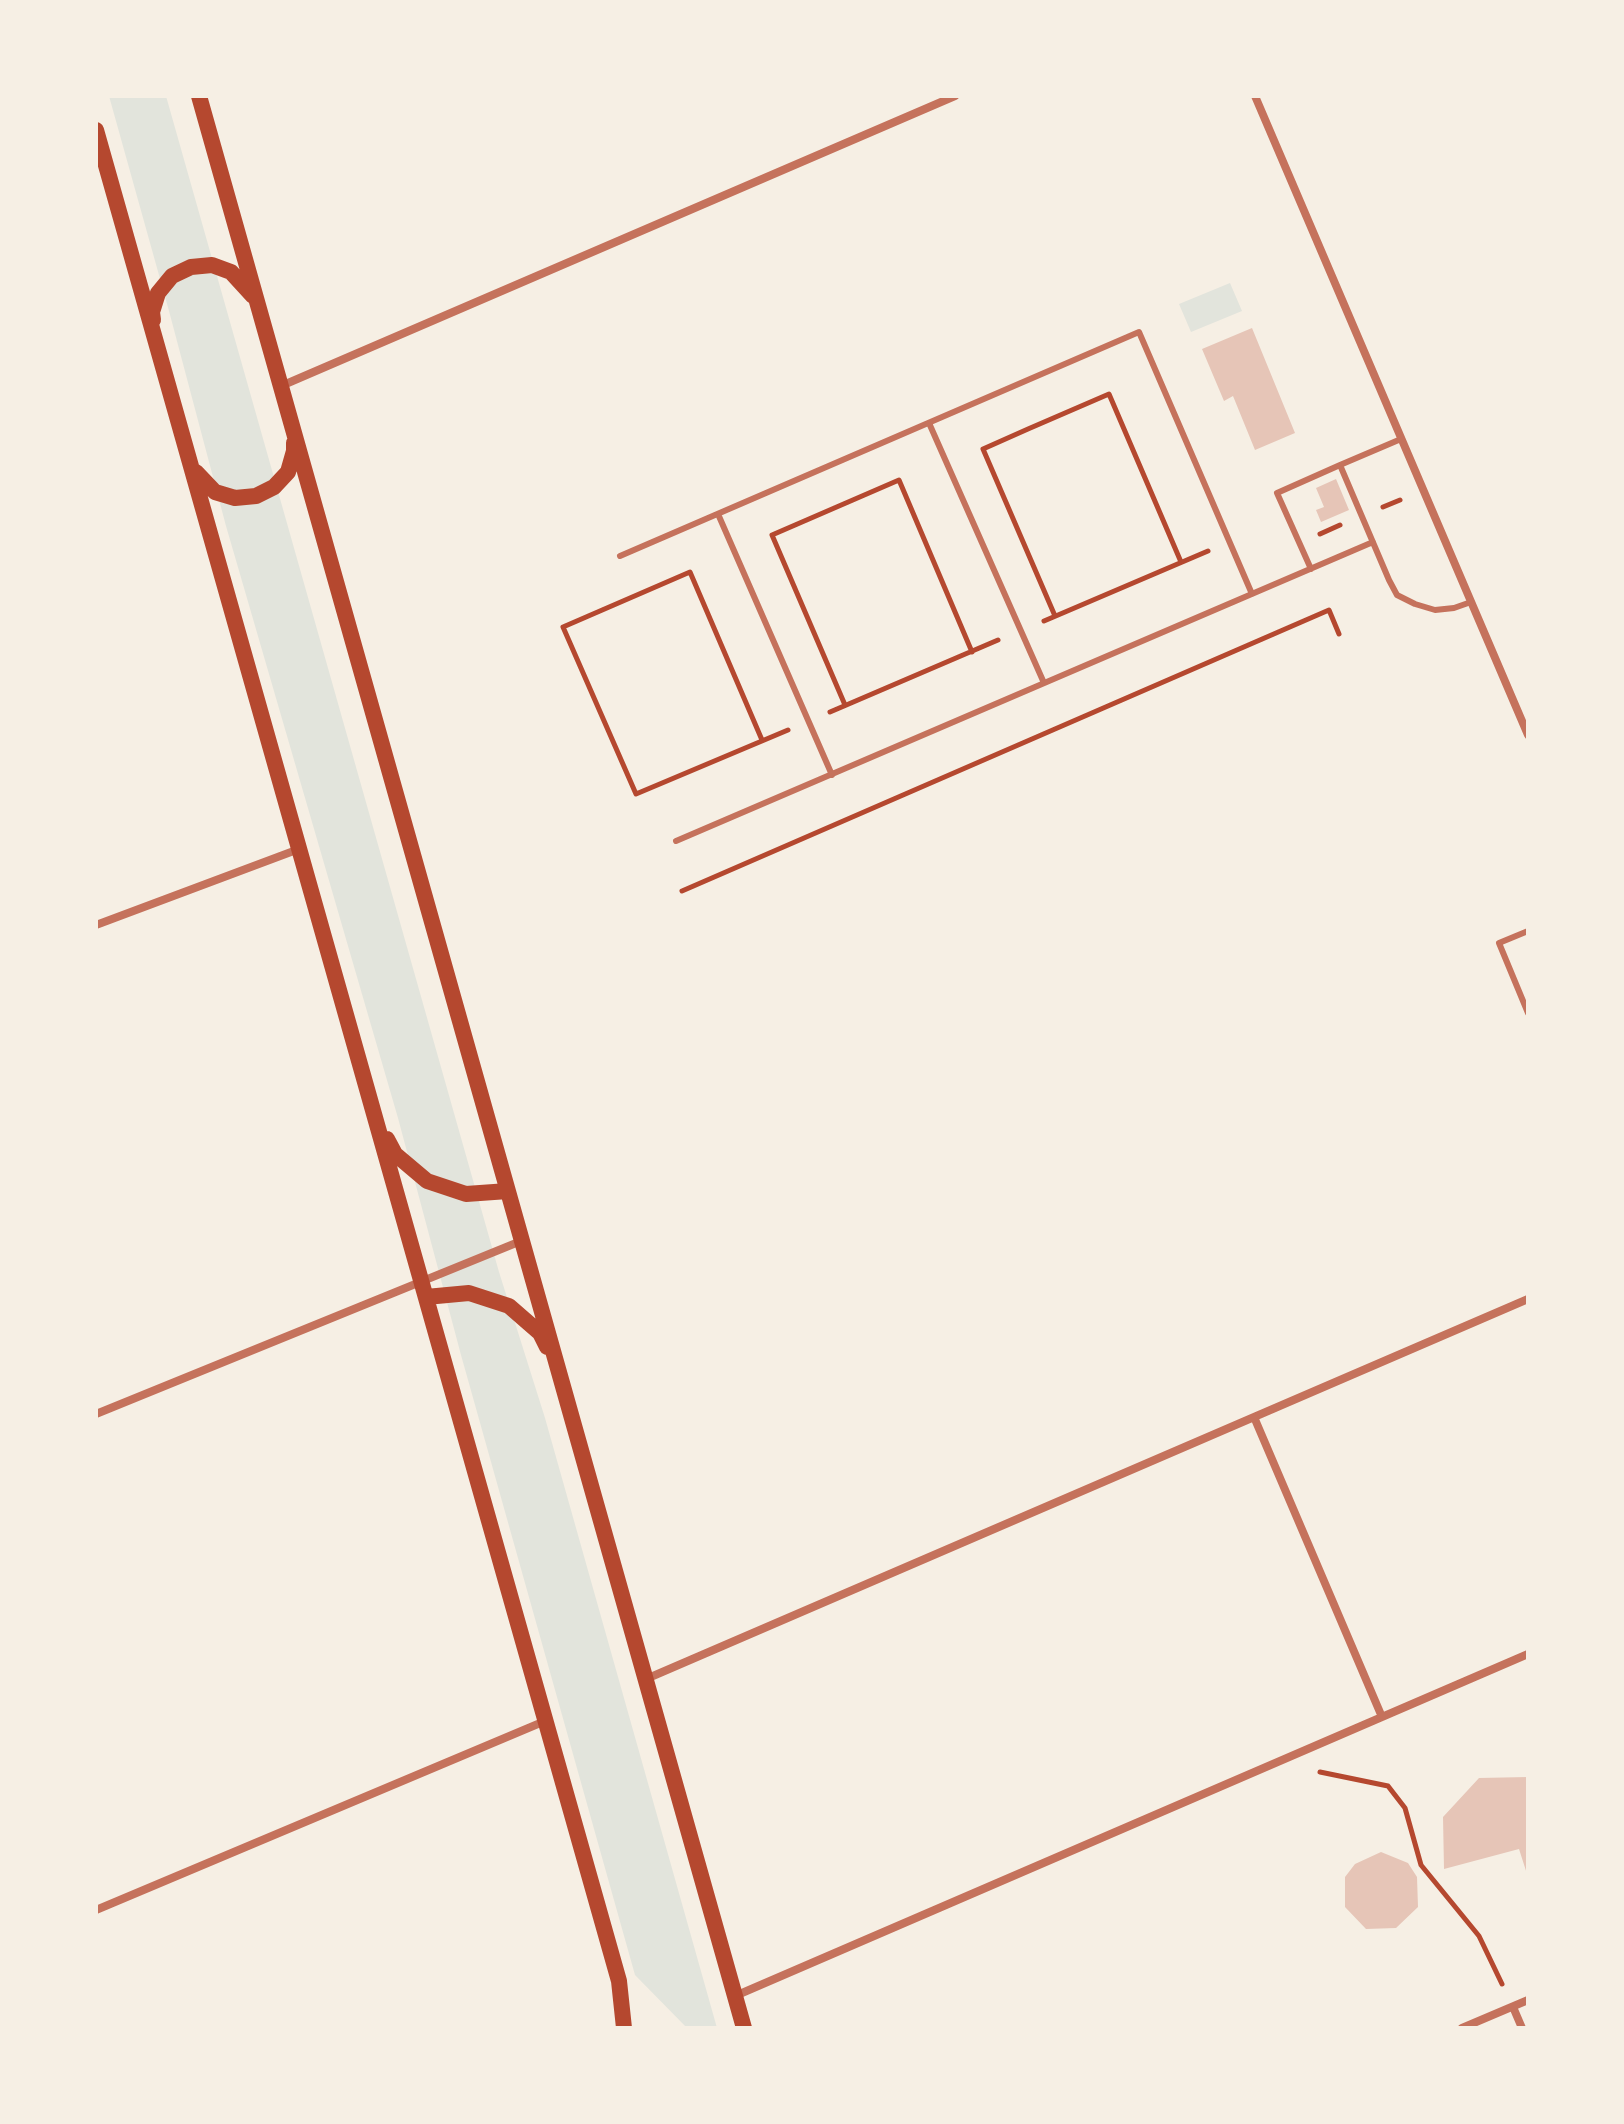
<!DOCTYPE html>
<style>
body{margin:0}
#map{position:relative;width:1624px;height:2124px;overflow:hidden;background:#f6efe4;font-family:"Varela Round",sans-serif}
canvas{display:block}
.frame{position:absolute;inset:0;border:98px solid #f6efe4;pointer-events:none}
</style>
<div id="map">
<canvas width="1624" height="2124"></canvas>
<div class="frame"></div>
</div>
<script>
const context = document.querySelector('canvas').getContext('2d');
context.lineJoin = 'round';
function fillPath(path, color) { context.fillStyle = color; context.fill(path, 'evenodd'); }
const poly = rows => new Path2D(rows.map(r => 'M' + r).join(''));
function stroke(path, color, width, dash) { context.strokeStyle = color; context.lineWidth = width; context.lineCap = dash ? 'butt' : 'round'; context.setLineDash(dash || []); context.stroke(path); }
fillPath(poly([
 [109,96,166,96,499,1272,545,1418,717,2028,687,2028,635,1975,461,1355,398,1118,226,526,169,311],
 [1230,283,1242,311,1191,332,1179,304]
]), '#e2e4dc');
fillPath(poly([
 [1252,328,1295,433,1255,450,1233,396,1224,401,1202,349],
 [1336,479,1349,510,1321,522,1316,510,1324,507,1316,488],
 [1528,1777,1528,1877,1519,1849,1444,1869,1443,1817,1479,1778],
 [1381,1852,1408,1863,1417,1877,1418,1907,1396,1928,1366,1929,1345,1907,1345,1877,1355,1864]
]), '#e6c5b7');
stroke(poly([
 [1383,507,1400,500],
 [1320,534,1340,525],
 [1055,616,983,449,1028,429,1109,394,1181,562],
 [1044,621,1208,551],
 [845,705,772,535,899,480,972,652],
 [830,712,998,640],
 [762,740,690,572,563,627,636,794,788,730],
 [682,891,1329,610,1339,634],
 [1320,1772,1388,1786,1405,1808,1421,1865,1479,1936,1502,1984]
]), '#b5482f', 5);
stroke(poly([
 [929,423,1044,683],
 [1401,439,1340,465,1389,580,1397,595,1415,604,1435,610,1454,608,1471,602],
 [718,514,832,775],
 [620,556,1139,332,1252,594],
 [1311,569,1277,493,1340,465],
 [676,841,1373,542],
 [1528,931,1499,943,1528,1013]
]), '#c5725c', 6);
stroke(poly([
 [1255,96,1528,735],
 [281,386,955,96],
 [96,925,299,849],
 [96,1414,521,1241],
 [1254,1417,1382,1717],
 [646,1679,1528,1299],
 [96,1910,545,1721],
 [735,1996,1528,1654],
 [1513,2007,1522,2028],
 [1462,2028,1528,2000]
]), '#c5725c', 8);
stroke(poly([
 [199,96,744,2028],
 [96,130,619,1981,624,2028],
 [153,320,152,312,158,293,172,276,191,267,212,265,231,272,253,296],
 [196,472,215,492,235,498,256,496,274,487,288,472,294,451,294,443],
 [387,1139,395,1154,427,1181,466,1194,508,1191],
 [426,1297,469,1293,509,1306,540,1333,547,1347]
]), '#b5482f', 16);
</script>
